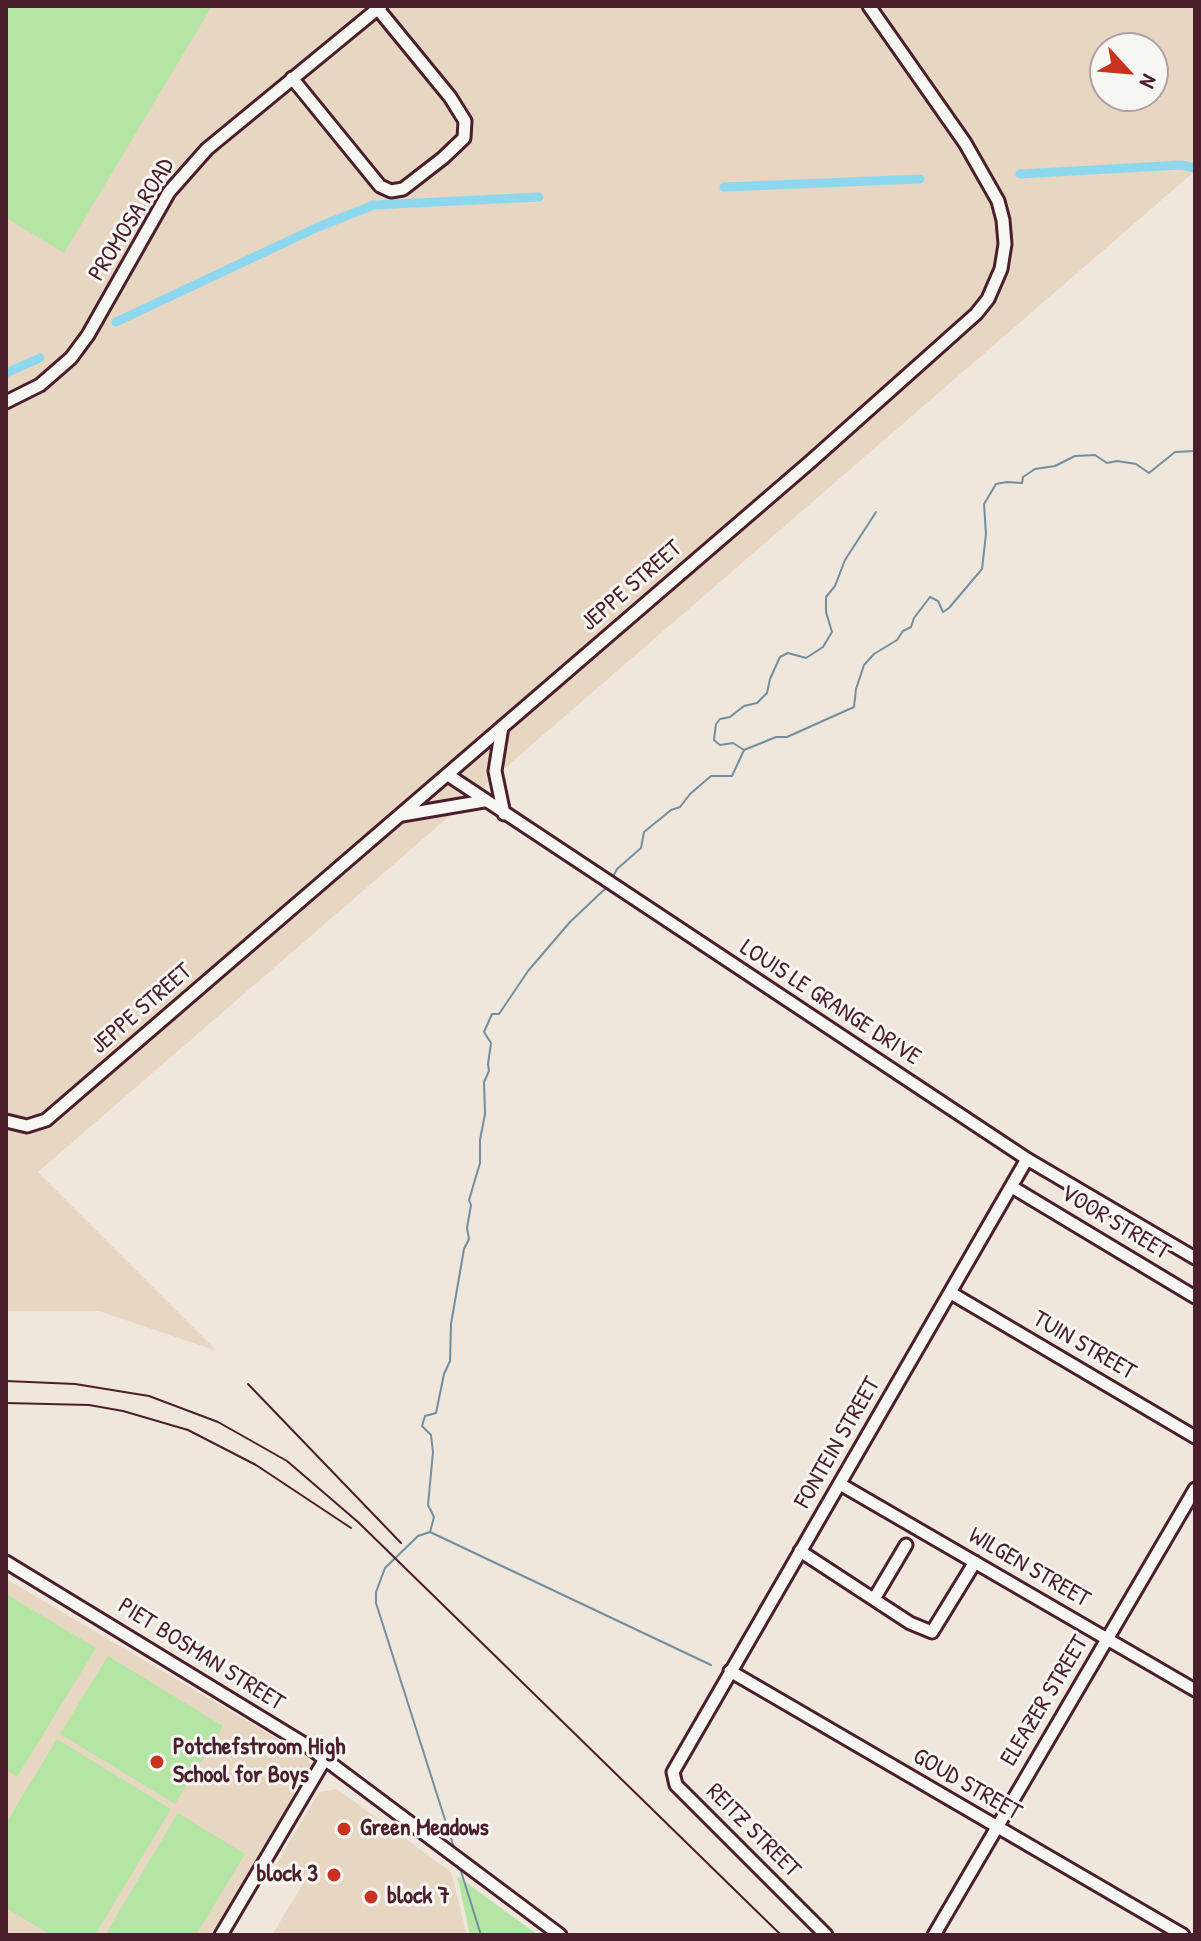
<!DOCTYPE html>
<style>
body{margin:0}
#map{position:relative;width:1201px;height:1941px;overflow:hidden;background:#efe7dc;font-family:"Patrick Hand",sans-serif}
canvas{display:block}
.frame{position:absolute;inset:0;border:8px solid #4a1f2b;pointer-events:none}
.north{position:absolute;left:1089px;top:32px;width:80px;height:80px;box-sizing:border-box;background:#f6f6f2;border:2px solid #b1a0a2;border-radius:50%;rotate:116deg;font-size:22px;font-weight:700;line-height:32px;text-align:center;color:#4a1f2b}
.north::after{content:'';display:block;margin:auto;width:28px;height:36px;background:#c8321e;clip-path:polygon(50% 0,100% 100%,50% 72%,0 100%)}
</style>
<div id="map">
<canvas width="1201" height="1941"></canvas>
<div class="frame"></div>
<div class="north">N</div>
</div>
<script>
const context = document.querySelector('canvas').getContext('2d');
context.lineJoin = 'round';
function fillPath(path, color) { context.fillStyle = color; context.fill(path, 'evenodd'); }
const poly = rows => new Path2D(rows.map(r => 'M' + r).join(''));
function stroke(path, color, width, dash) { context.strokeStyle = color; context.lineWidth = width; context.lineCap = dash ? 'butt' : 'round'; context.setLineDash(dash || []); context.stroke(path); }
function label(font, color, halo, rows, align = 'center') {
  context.font = font + ' "Patrick Hand",sans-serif'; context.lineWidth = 6; context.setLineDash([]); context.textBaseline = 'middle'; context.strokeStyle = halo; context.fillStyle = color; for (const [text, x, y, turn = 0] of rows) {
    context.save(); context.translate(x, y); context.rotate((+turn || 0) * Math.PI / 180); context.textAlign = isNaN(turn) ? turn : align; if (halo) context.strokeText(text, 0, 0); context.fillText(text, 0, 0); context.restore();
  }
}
fillPath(poly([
 [6,6,1195,6,1195,171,38,1172,217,1351,99,1311,6,1311],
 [1105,48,1153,48,1153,96,1105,96],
 [6,1579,308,1757,310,1767,211,1935,6,1935],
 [337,1789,451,1872,467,1935,272,1935,304,1882,276,1865,319,1792]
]), '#e7d6c2');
fillPath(poly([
 [6,6,212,6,64,253,6,218],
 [6,1594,96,1648,17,1777,6,1770],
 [108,1656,223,1726,175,1804,60,1734],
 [57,1739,171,1809,95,1935,51,1935,6,1908,6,1823],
 [178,1813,245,1854,196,1935,105,1935],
 [457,1876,538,1935,470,1935]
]), '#b5e5a5');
stroke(poly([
 [744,750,776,737,787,737,854,707,856,689,864,665,874,654,897,640,903,631,911,627,914,618,930,597,938,601,943,612,949,608,982,569,986,534,984,504,996,484,1007,482,1022,483,1023,477,1035,469,1055,466,1075,456,1095,455,1107,463,1117,461,1136,464,1149,473,1175,452,1195,451],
 [613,877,617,869,641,848,644,832,671,810,680,807,690,794,711,776,732,776,744,750,733,743,720,745,714,740,716,724,720,719,730,717,744,706,757,703,767,693,770,679,780,657,788,653,806,658,823,647,832,632,826,612,826,597,835,586,845,560,876,512],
 [430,1532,434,1517,428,1505,433,1452,431,1435,422,1426,425,1416,436,1413,444,1374,450,1361,451,1324,464,1249,469,1239,467,1228,471,1205,469,1200,480,1163,480,1140,485,1114,484,1082,489,1071,488,1064,491,1043,484,1032,492,1014,499,1014,528,971,570,922,608,886],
 [455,1851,376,1603,376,1592,385,1568,418,1536,430,1532,711,1665],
 [459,1865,481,1935]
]), '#738ea1', 2);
stroke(poly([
 [1020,174,1181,165,1195,168],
 [724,187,920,179],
 [116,322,318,227,374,205,539,197],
 [6,373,40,358]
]), '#8ed8ef', 9);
const minor = poly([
 [292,78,380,186,391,191,403,189,443,158,464,138,465,121,450,97,378,9],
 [6,402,40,385,71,358,88,335,169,192,207,149,381,6],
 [502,727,495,771,504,814],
 [448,775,1027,1159,1195,1258],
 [402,815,484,801],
 [6,1121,27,1126,46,1120,810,462,976,314,988,299,1001,269,1005,244,1003,220,998,201,965,143,869,6],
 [1012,1187,1195,1297],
 [951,1293,1195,1437],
 [840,1484,1195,1690],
 [800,1551,910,1623,932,1632,975,1562],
 [6,1562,306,1745,560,1935],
 [874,1599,906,1545],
 [730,1671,1183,1935],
 [221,1935,325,1759],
 [826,1935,676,1785,673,1772,1027,1159],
 [934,1935,1195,1489]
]);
stroke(minor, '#4a1f2b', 17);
stroke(minor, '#f6f6f2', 11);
stroke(poly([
 [6,1381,75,1384,149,1396,218,1422,287,1461,358,1522,781,1935],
 [248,1384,401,1543],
 [6,1403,89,1405,123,1411,188,1430,256,1465,351,1528]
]), '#4a1f2b', 2);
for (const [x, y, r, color] of [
 [157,1762,8,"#c8321e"],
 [344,1829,8,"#c8321e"],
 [334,1875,8,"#c8321e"],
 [371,1897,8,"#c8321e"]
]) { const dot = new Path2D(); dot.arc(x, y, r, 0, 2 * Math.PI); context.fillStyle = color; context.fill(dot); stroke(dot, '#f6f6f2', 3); }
label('24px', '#4a1f2b', '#f6f6f2', [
 ["PROMOSA ROAD",132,220,-58],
 ["JEPPE STREET",632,586,-41],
 ["LOUIS LE GRANGE DRIVE",830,1003,33],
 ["JEPPE STREET",142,1009,-41],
 ["VOOR STREET",1115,1223,31],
 ["TUIN STREET",1084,1346,30],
 ["FONTEIN STREET",838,1443,-60],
 ["WILGEN STREET",1029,1568,30],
 ["PIET BOSMAN STREET",201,1655,32],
 ["ELEAZER STREET",1045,1701,-59],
 ["GOUD STREET",967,1785,30],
 ["REITZ STREET",753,1831,45]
]);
label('bold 24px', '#4a1f2b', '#f6f6f2', [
 ["Potchefstroom High",173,1748],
 ["School for Boys",173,1776],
 ["Green Meadows",360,1829],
 ["block 3",318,1875,"right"],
 ["block 7",387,1897]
], 'left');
</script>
